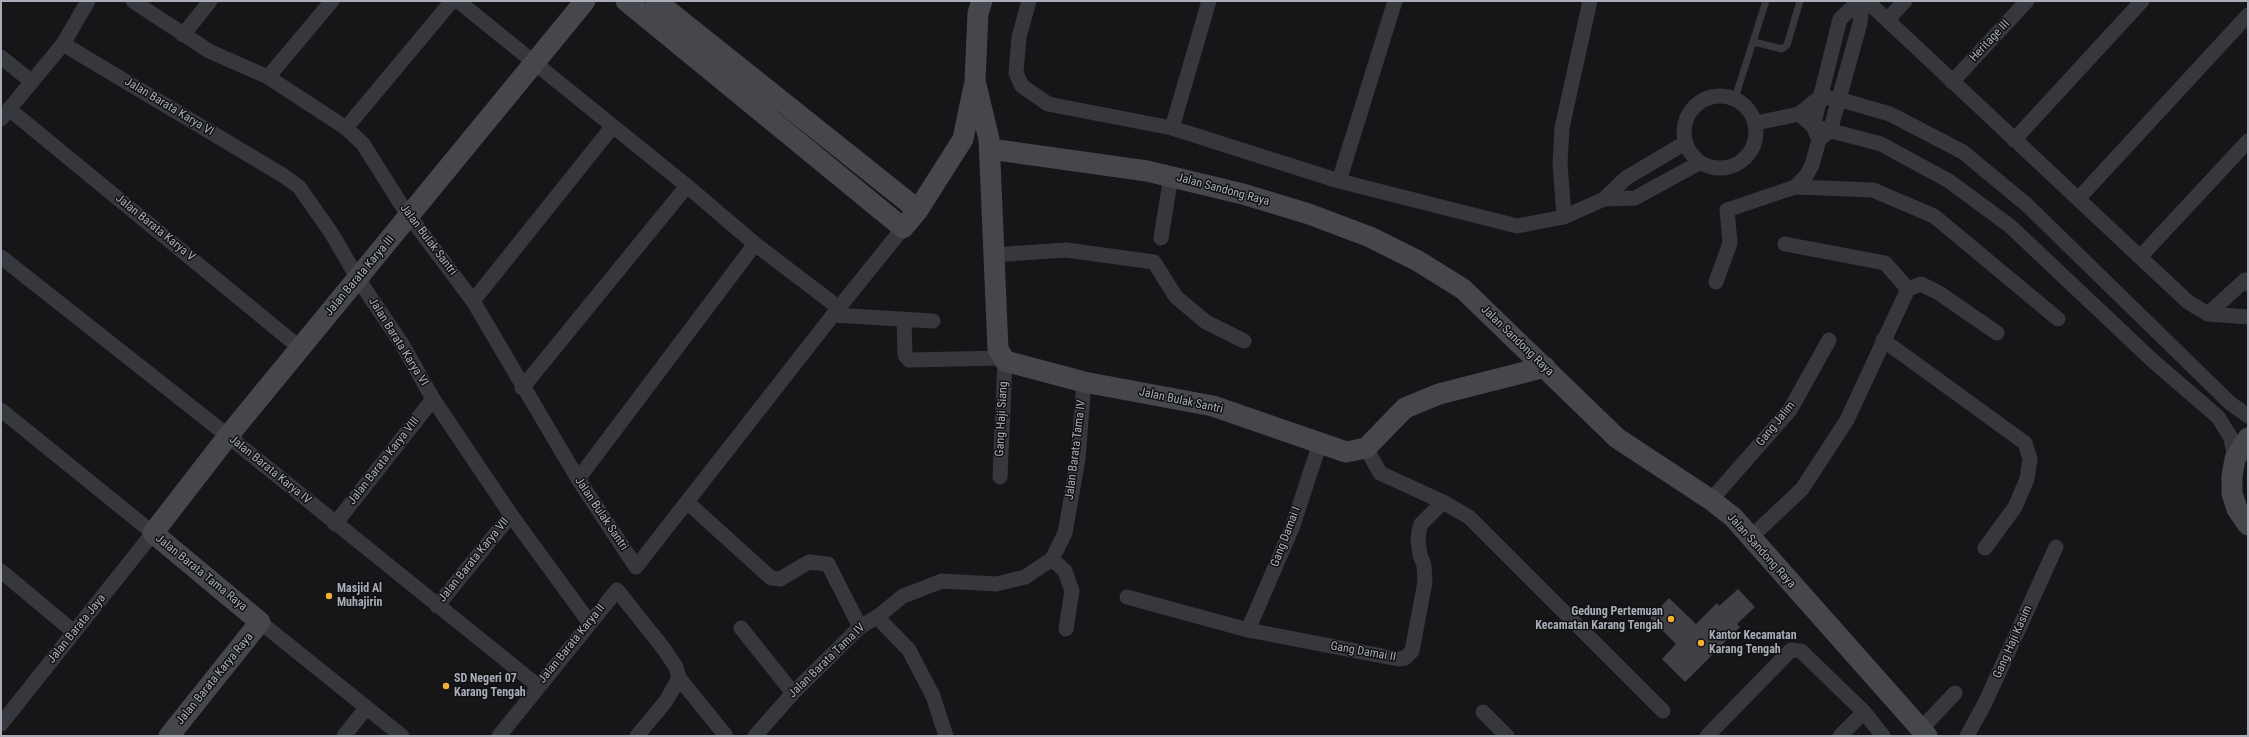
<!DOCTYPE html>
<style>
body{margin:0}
#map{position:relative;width:2249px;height:737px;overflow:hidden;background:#161618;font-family:"Roboto Condensed",sans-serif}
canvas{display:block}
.frame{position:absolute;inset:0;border:2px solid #a8adb8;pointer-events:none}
</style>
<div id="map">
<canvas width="2249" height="737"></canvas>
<div class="frame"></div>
</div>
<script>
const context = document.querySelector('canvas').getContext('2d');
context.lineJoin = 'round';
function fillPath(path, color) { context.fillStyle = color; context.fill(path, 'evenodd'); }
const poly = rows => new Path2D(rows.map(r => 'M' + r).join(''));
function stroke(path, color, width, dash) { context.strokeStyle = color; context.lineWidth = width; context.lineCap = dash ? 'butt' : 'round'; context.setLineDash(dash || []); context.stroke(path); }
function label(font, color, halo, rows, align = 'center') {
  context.font = font + ' "Roboto Condensed",sans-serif'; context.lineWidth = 3; context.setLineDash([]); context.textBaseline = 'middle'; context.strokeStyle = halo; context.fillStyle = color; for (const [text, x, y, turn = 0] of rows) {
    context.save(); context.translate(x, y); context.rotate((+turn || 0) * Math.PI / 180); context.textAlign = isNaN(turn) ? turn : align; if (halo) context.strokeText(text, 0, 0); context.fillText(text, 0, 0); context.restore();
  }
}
fillPath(poly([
 [1738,589,1755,607,1737,624,1740,627,1685,682,1662,659,1676,644,1650,618,1669,598,1696,624,1717,603,1719,606]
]), '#404145');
stroke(poly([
 [1754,42,1782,49,1787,45,1800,1],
 [1735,98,1766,1]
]), '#37383d', 7);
stroke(poly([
 [133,1,209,51,268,77,346,128,363,144,404,209,473,301,578,479,636,567,833,315,903,228],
 [458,1,687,186,755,244,839,308],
 [1029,1,1019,37,1016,73,1022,86,1048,104,1172,128,1339,181,1517,226,1564,217,1604,199,1626,178,1685,143],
 [1867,1,2188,302,2208,314,2248,317],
 [1887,20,1905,1],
 [183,35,210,1],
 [63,44,284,176,299,187,332,234,358,279,402,344,433,399,511,515,589,622],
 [1,57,32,82],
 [268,77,332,1],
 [1952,82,2027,1],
 '1684 132a36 36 0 1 1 72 0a36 36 0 1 1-72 0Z',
 [9,109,300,348],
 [1799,114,1813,126,1881,144,1949,181,2010,226,2152,360,2218,417,2231,438,2235,459],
 [1,119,63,44,88,1],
 [1756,123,1799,114,1820,97,1838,99,1890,114,1963,152,2027,205,2230,403,2248,416],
 [346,128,452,1],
 [1172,128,1209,1],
 [1822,137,1830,131,1860,23,1862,1],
 [2014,140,2142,1],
 [1339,181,1395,1],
 [1795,187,1873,190,1934,216,2058,319],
 [1604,199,1635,198,1699,163],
 [2078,199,2248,15],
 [1564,217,1560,163,1562,128,1590,1],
 [1161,238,1171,176],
 [1785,244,1885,263,1908,289],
 [993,255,1066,250,1154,262,1176,297,1206,322,1244,341],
 [1,257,228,436,538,686],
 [2140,257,2248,141],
 [1716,282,1730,243,1727,210,1795,187,1806,176,1812,165,1819,140,1813,126,1840,19,1859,1],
 [473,301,613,126],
 [2208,314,2245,280,2248,284],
 [833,315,933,321],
 [904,319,905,355,909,360,1003,358],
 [1883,340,2025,443,2030,459,2027,479,2015,507,1985,548],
 [522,388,687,186],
 [1,410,153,533,1,724],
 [1366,448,1380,473,1443,502,1469,517,1663,711],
 [1000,477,1005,361],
 [578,479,755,244],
 [1711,500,1790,410,1829,340],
 [687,502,771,578,780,579,809,562,828,564,860,627],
 [335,524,433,399],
 [1750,538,1802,489,1847,420,1908,289,1921,284,1939,293,1997,333],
 [1052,559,1065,571,1072,591,1066,629],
 [1,571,74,632],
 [1127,597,1248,630,1398,659,1405,658,1412,651,1425,582,1424,565,1420,555,1418,541,1419,531,1421,524,1443,502],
 [437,606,511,515],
 [877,617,909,650,933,696,946,736],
 [260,622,402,736],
 [741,628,793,693],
 [1248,630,1292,528,1320,443],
 [1483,712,1507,736],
 [1921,729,1955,693],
 [344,736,366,708],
 [499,736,617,590,664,649,676,667,679,678,726,736],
 [637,736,666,701,679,678],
 [755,736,793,693,860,627,877,617,903,596,942,581,996,584,1025,577,1052,559,1065,533,1078,459,1084,382],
 [1707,736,1791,650,1801,651,1864,712,1883,736],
 [1840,736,1864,712],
 [1967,736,1985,703,2056,547]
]), '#37383d', 15);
stroke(poly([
 [626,1,903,228,918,210,963,139,974,86],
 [656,1,918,210],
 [982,1,978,13,975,81,989,139,998,349,1005,361,1084,382,1213,406,1346,452,1366,448,1405,408,1439,394,1545,367],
 [990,149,1147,171,1243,194,1309,214,1370,237,1418,261,1463,289,1617,438,1711,500,1733,517,1927,736],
 [2248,438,2235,459,2232,476,2232,493,2237,509,2248,525],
 [169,736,260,622,153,533,228,436,585,1]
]), '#45474d', 21);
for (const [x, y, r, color] of [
 [329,596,4,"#f2b134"],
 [1671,619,4,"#f2b134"],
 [1701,643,4,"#f2b134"],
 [446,686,4,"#f2b134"]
]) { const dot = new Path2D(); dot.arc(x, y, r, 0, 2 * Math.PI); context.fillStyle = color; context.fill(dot); stroke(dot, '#111113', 1.5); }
label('12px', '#a8adb8', '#111113', [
 ["Heritage III",1990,41,-47],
 ["Jalan Barata Karya VI",169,107,31],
 ["Jalan Sandong Raya",1223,190,15],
 ["Jalan Barata Karya V",155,228,39],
 ["Jalan Bulak Santri",428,240,53],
 ["Jalan Barata Karya III",360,276,-50],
 ["Jalan Sandong Raya",1517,341,44],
 ["Jalan Barata Karya VI",398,342,58],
 ["Jalan Bulak Santri",1181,401,12],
 ["Gang Haji Siang",1002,419,-87],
 ["Gang Jalim",1776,424,-51],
 ["Jalan Barata Tama IV",1076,450,-83],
 ["Jalan Barata Karya VIII",384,461,-52],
 ["Jalan Barata Karya IV",270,470,39],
 ["Jalan Bulak Santri",601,514,56],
 ["Gang Damai I",1286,537,-69],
 ["Jalan Sandong Raya",1761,551,48],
 ["Jalan Barata Karya VII",474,560,-51],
 ["Jalan Barata Tama Raya",201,573,39],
 ["Jalan Barata Jaya",77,629,-51],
 ["Gang Haji Kasim",2013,642,-66],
 ["Jalan Barata Karya II",572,644,-51],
 ["Gang Damai II",1363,652,10],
 ["Jalan Barata Tama IV",827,661,-44],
 ["Jalan Barata Karya Raya",215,679,-51]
]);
label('bold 12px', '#a8adb8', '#111113', [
 ["Masjid Al",337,589],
 ["Muhajirin",337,603],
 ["Gedung Pertemuan",1663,612,"right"],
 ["Kecamatan Karang Tengah",1663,626,"right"],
 ["Kantor Kecamatan",1709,636],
 ["Karang Tengah",1709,650],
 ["SD Negeri 07",454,679],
 ["Karang Tengah",454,693]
], 'left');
</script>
